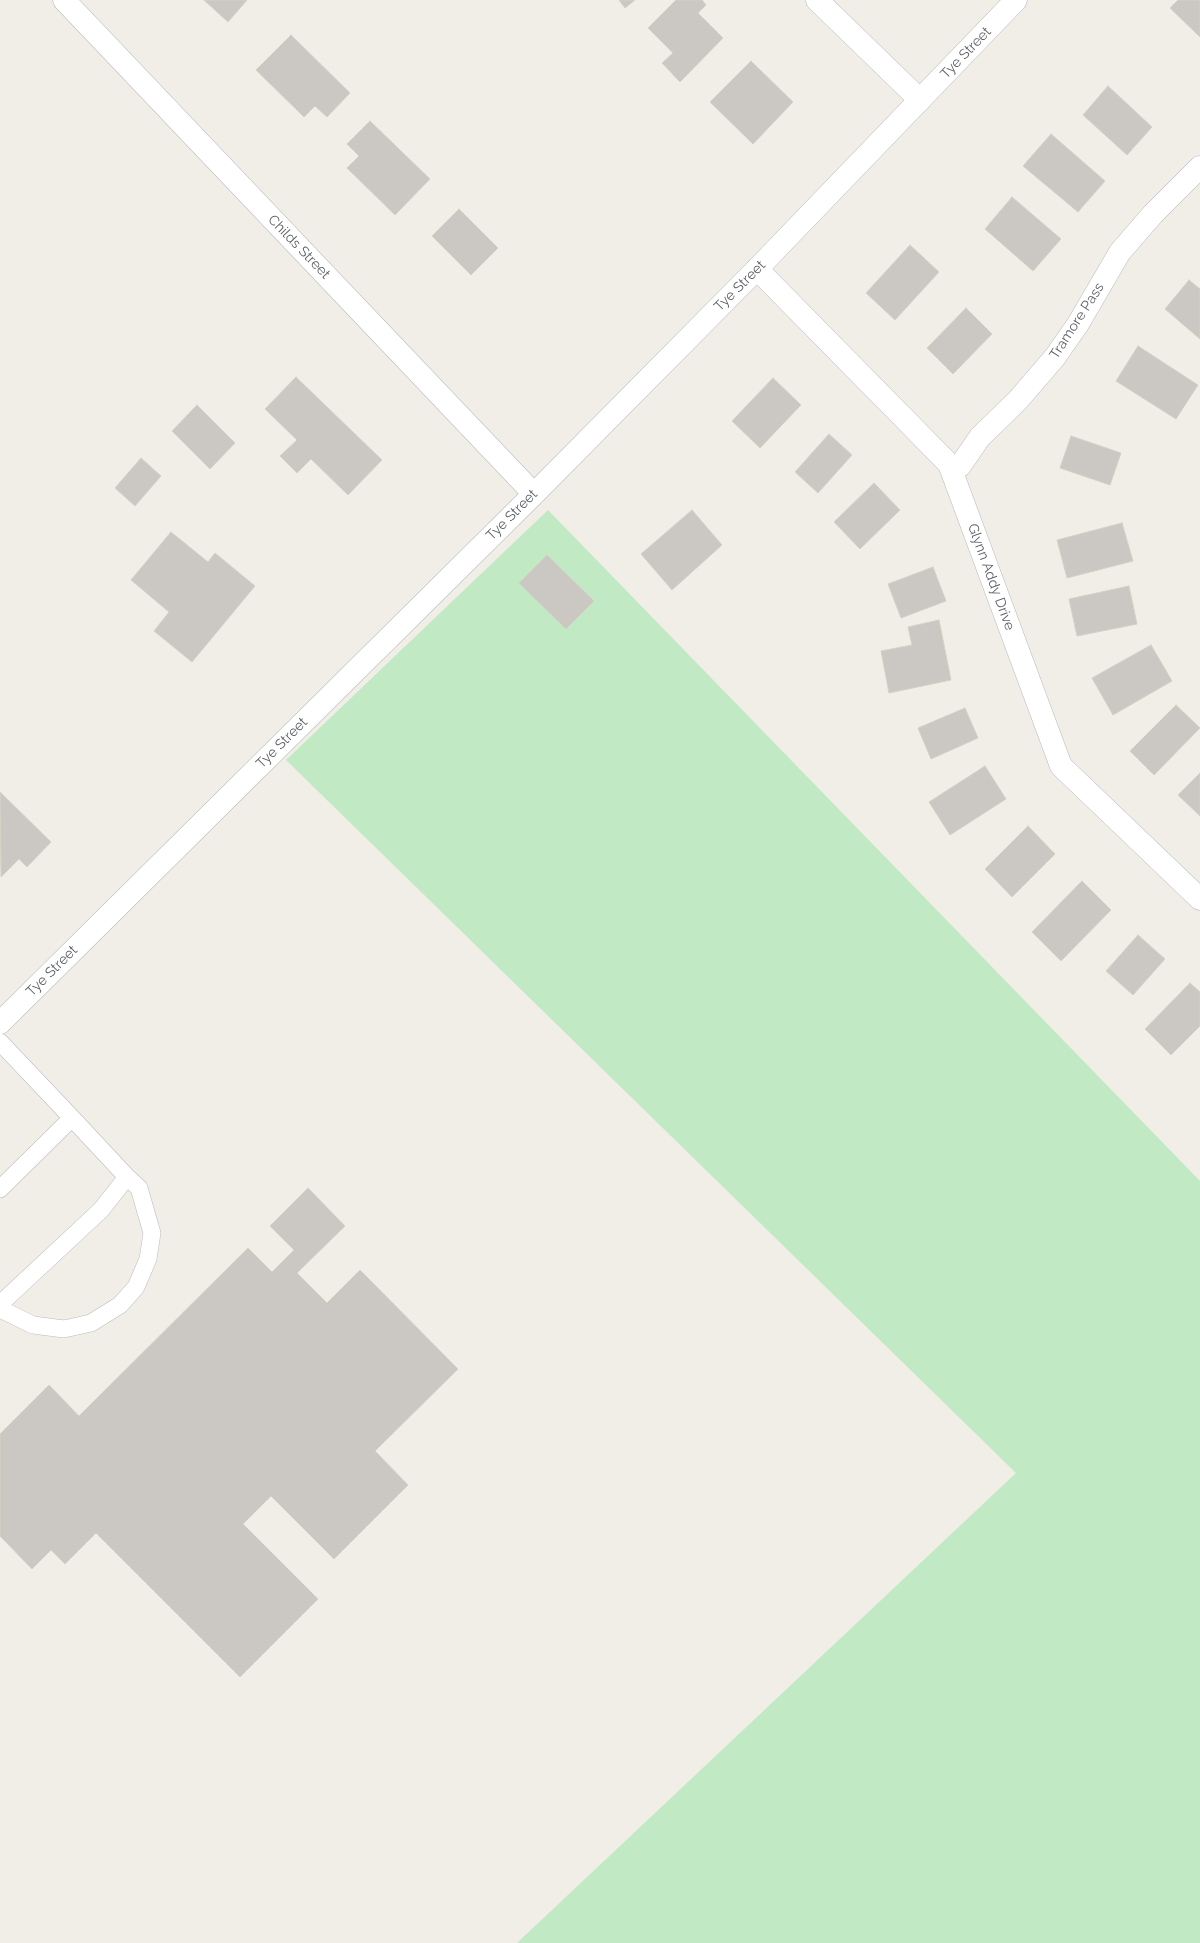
<!DOCTYPE html>
<style>
body{margin:0}
canvas{display:block;background:#f0eee6}
</style>
<canvas width="1200" height="1943"></canvas>
<script>
const context = document.querySelector('canvas').getContext('2d');
context.lineJoin = 'round';
function fillPath(path, color) { context.fillStyle = color; context.fill(path, 'evenodd'); }
const poly = rows => new Path2D(rows.map(r => 'M' + r).join(''));
function stroke(path, color, width, dash) { context.strokeStyle = color; context.lineWidth = width; context.lineCap = dash ? 'butt' : 'round'; context.setLineDash(dash || []); context.stroke(path); }
function label(font, color, halo, rows, align = 'center') {
  context.font = font + ' Raleway,sans-serif'; context.lineWidth = 3; context.setLineDash([]); context.textBaseline = 'middle'; context.strokeStyle = halo; context.fillStyle = color; for (const [text, x, y, turn = 0] of rows) {
    context.save(); context.translate(x, y); context.rotate((+turn || 0) * Math.PI / 180); context.textAlign = isNaN(turn) ? turn : align; if (halo) context.strokeText(text, 0, 0); context.fillText(text, 0, 0); context.restore();
  }
}
fillPath(poly([
 [548,510,1200,1181,1200,1943,517,1943,1016,1473,286,760]
]), '#c1e9c3');
const building = poly([
 [204,0,247,0,228,22,204,0],
 [619,0,635,0,625,8,619,0],
 [676,0,702,0,706,5,698,13,723,38,680,82,662,63,673,53,648,28,676,0],
 [1178,0,1200,0,1200,37,1170,8,1178,0],
 [291,35,350,93,327,117,315,106,304,117,256,70,291,35],
 [751,61,793,102,753,144,710,102,751,61],
 [1108,86,1152,127,1127,155,1083,115,1108,86],
 [370,121,430,179,395,215,347,168,359,156,347,144,370,121],
 [1051,134,1105,181,1078,212,1023,166,1051,134],
 [1012,197,1061,239,1033,271,985,229,1012,197],
 [459,209,498,248,471,275,432,236,459,209],
 [910,245,939,272,895,320,866,293,910,245],
 [1189,280,1200,289,1200,339,1165,309,1189,280],
 [966,308,992,334,953,374,927,348,966,308],
 [1138,346,1198,385,1176,419,1116,381,1138,346],
 [296,377,382,460,348,495,311,459,297,473,280,456,297,440,265,409,296,377],
 [773,378,801,405,760,448,732,421,773,378],
 [197,405,235,443,210,469,172,431,197,405],
 [829,434,852,455,818,493,795,472,829,434],
 [1071,436,1121,453,1110,485,1060,468,1071,436],
 [141,458,161,476,135,506,115,488,141,458],
 [874,483,900,510,860,549,834,522,874,483],
 [692,510,722,545,672,590,641,554,692,510],
 [1122,523,1133,561,1067,578,1057,540,1122,523],
 [171,532,208,562,215,553,255,586,192,662,154,631,169,612,131,580,171,532],
 [547,555,594,601,566,629,519,583,547,555],
 [933,567,946,601,901,618,888,584,933,567],
 [1129,586,1137,624,1077,636,1069,599,1129,586],
 [939,620,951,680,889,693,881,651,912,645,908,627,939,620],
 [1151,645,1172,681,1113,715,1092,678,1151,645],
 [1176,705,1200,728,1154,775,1130,751,1176,705],
 [965,708,978,738,931,759,918,728,965,708],
 [985,766,1006,799,950,835,929,802,985,766],
 [1200,773,1200,816,1178,795,1200,773],
 [0,792,51,842,27,867,19,859,1,877,0,792],
 [1028,826,1055,854,1012,897,985,869,1028,826],
 [1082,881,1111,910,1061,961,1032,932,1082,881],
 [1138,935,1165,959,1133,995,1106,971,1138,935],
 [1190,983,1200,992,1200,1026,1171,1055,1145,1029,1190,983],
 [308,1188,345,1226,297,1273,327,1303,360,1270,458,1369,375,1451,408,1485,334,1559,271,1496,243,1524,318,1599,240,1677,96,1533,65,1564,51,1550,32,1569,0,1536,0,1434,49,1385,79,1416,248,1248,272,1272,294,1250,270,1226,308,1188]
]);
fillPath(building, '#cbc8c3');
stroke(building, '#d5d1c3', 1);
const service = poly([
 [0,1042,72,1118],
 [0,1189,72,1118,127,1177,101,1210,0,1304],
 [0,1309,33,1325,64,1329,91,1323,120,1305,136,1287,148,1259,152,1233,139,1188,127,1177]
]);
const minor = poly([
 [64,0,534,494],
 [817,0,920,100],
 [757,269,949,464,1061,766,1200,899],
 [949,464,960,466,980,437,1018,400,1055,357,1078,324,1120,252,1153,214,1200,167]
]);
const tertiary = poly([
 [0,1023,534,494,757,269,1016,0]
]);
stroke(service, '#b8bbc0', 18);
stroke(minor, '#b8bbc0', 23);
stroke(tertiary, '#b8bbc0', 23);
stroke(service, '#fff', 17);
stroke(minor, '#fff', 22);
stroke(tertiary, '#fff', 22);
label('14px', '#5d6167', '#fff', [
 ["Tye Street",966,53,-46],
 ["Childs Street",299,247,46],
 ["Tye Street",740,286,-45],
 ["Tramore Pass",1077,321,-57],
 ["Tye Street",512,515,-45],
 ["Glynn Addy Drive",991,577,70],
 ["Tye Street",282,743,-45],
 ["Tye Street",52,971,-45]
]);
</script>
